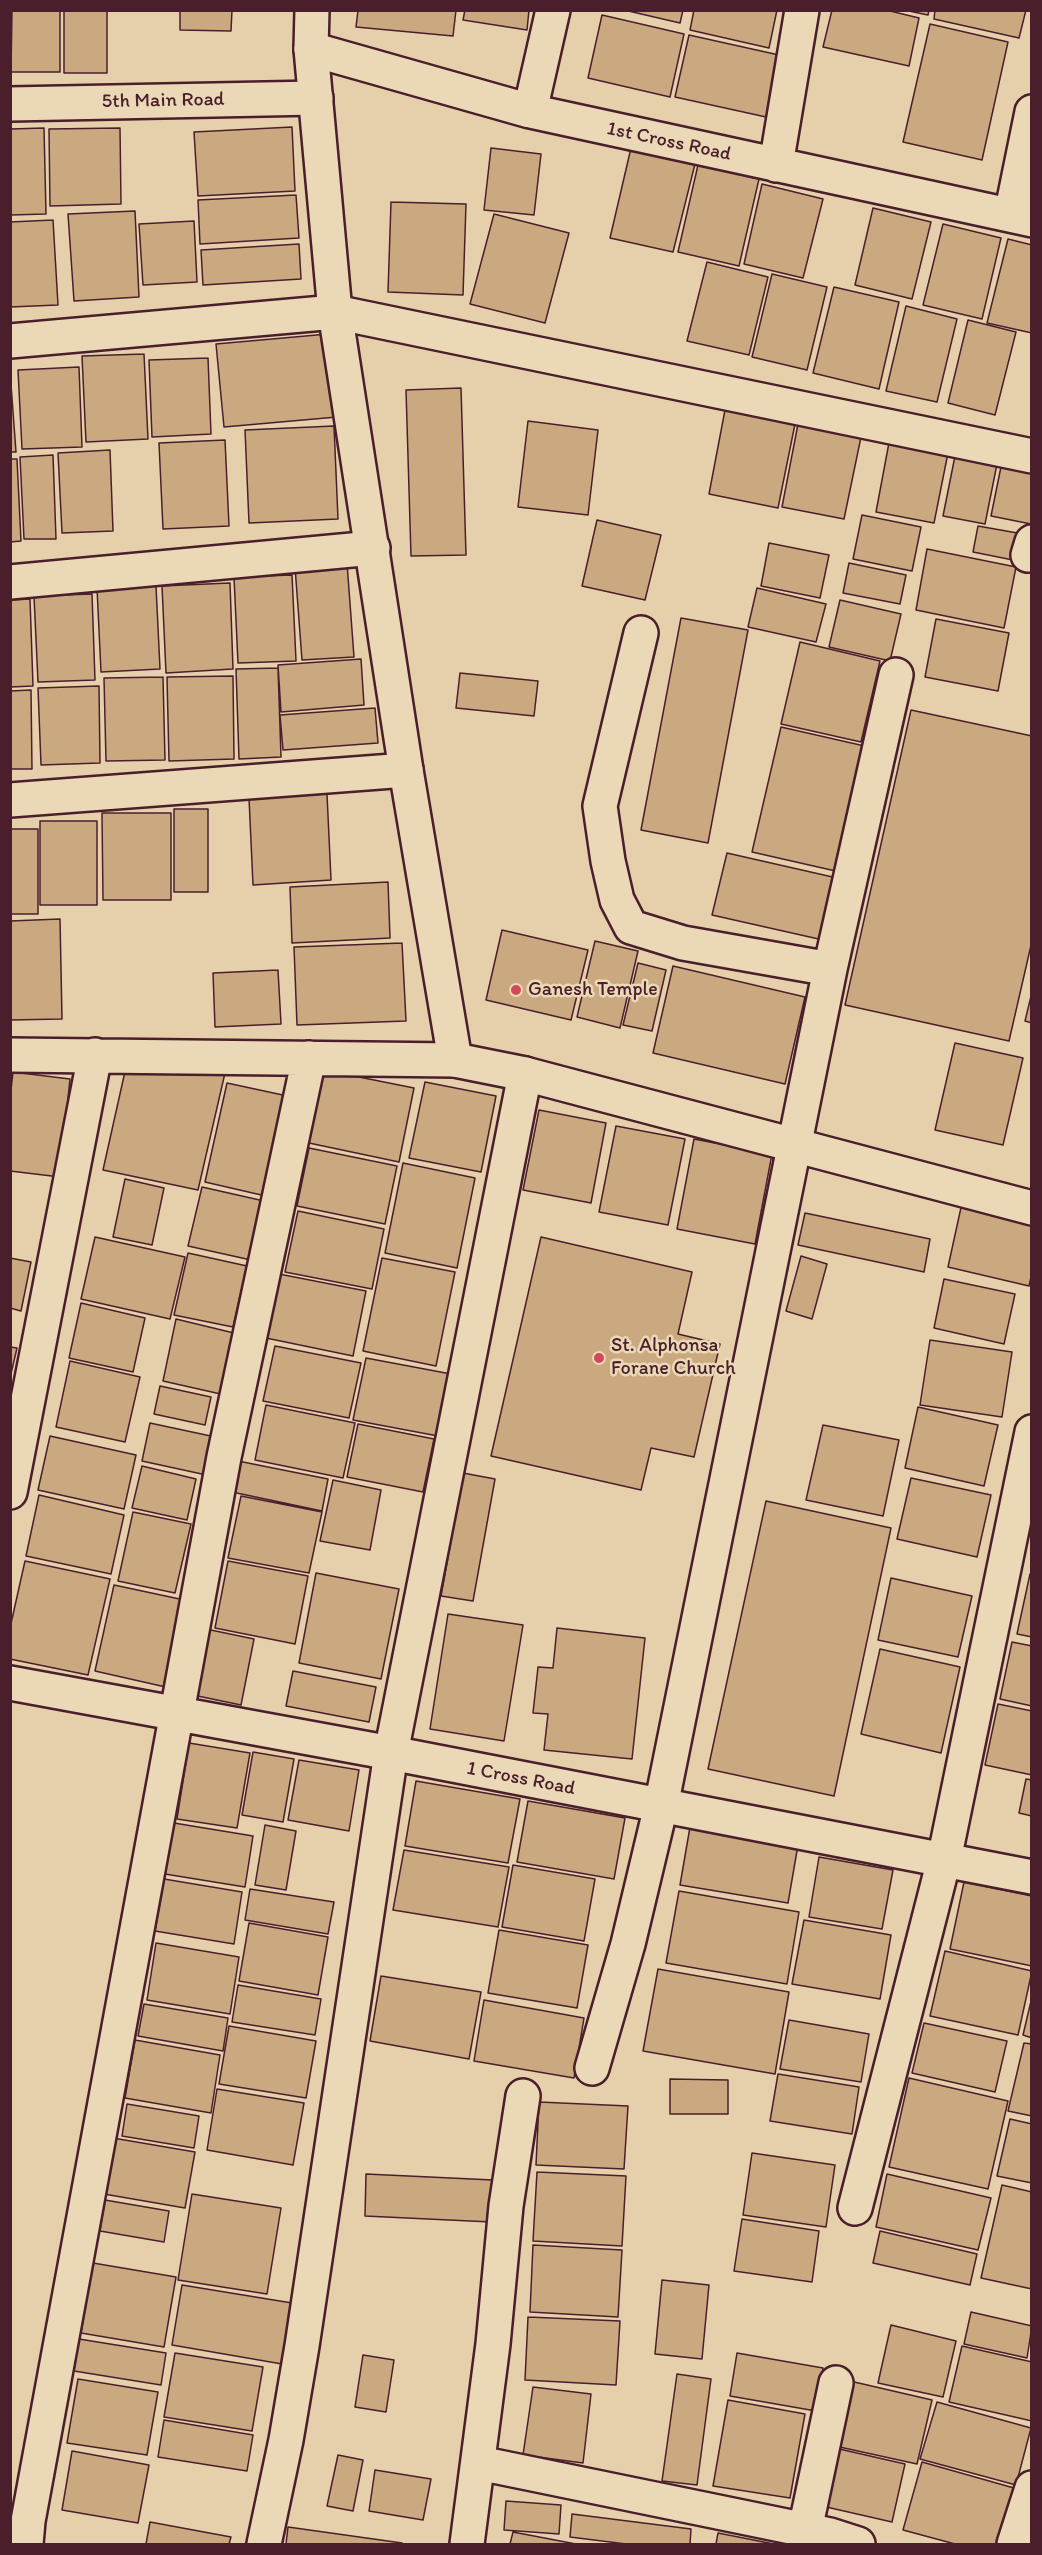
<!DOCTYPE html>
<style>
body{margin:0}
#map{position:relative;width:1042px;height:2555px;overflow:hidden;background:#e6d0ac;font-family:Itim,sans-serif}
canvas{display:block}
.frame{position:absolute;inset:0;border:12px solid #4a1f2b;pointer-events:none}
</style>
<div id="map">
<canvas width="1042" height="2555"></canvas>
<div class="frame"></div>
</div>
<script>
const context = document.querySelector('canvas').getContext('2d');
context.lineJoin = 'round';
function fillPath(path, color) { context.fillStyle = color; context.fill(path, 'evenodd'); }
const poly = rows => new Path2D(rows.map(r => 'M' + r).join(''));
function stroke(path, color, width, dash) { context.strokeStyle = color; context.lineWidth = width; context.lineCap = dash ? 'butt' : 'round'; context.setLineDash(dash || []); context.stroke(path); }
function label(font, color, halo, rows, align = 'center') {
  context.font = font + ' Itim,sans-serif'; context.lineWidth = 5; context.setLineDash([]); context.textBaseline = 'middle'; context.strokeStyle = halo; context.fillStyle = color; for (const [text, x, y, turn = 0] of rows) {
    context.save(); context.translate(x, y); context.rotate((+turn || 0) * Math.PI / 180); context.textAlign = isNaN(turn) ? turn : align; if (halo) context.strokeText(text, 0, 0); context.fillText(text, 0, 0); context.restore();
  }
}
const building = poly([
 [12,10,60,10,60,72,11,72,12,10],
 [64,10,107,10,107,73,64,73,64,10],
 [180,10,232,10,231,31,180,30,180,10],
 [358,10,456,10,453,36,356,27,358,10],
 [465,10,529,10,527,30,463,20,465,10],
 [624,10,683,10,680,23,624,10],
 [694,10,777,10,769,48,690,30,694,10],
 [832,10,886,10,919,18,909,66,823,47,832,10],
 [904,10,929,10,928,15,904,10],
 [935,10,1026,10,1019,38,934,19,935,10],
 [602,15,684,34,670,97,588,78,602,15],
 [930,24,1008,42,982,160,903,142,930,24],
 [689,35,779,55,766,117,675,97,689,35],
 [292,127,295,191,198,196,194,132,292,127],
 [44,128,46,214,10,215,10,129,44,128],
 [120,128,121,204,50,206,49,129,120,128],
 [491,148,541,154,534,215,484,210,491,148],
 [631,148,695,164,673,252,610,238,631,148],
 [698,165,759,179,739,266,678,252,698,165],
 [762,184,823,199,803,278,744,264,762,184],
 [296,195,299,238,200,244,198,200,296,195],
 [391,202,466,204,463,295,388,292,391,202],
 [873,208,931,222,912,299,855,285,873,208],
 [135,211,139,297,74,301,68,214,135,211],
 [494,214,569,233,545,323,470,304,494,214],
 [53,220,58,305,10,307,10,222,53,220],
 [194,221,197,282,143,285,139,224,194,221],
 [943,224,1001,238,982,319,923,305,943,224],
 [1008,239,1032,245,1032,333,987,323,1008,239],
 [299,244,301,279,203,285,201,250,299,244],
 [707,262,768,277,749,355,687,341,707,262],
 [772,274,827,287,807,370,752,357,772,274],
 [834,287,899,302,879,389,813,373,834,287],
 [906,306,957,319,937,402,886,391,906,306],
 [968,320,1016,332,995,415,948,403,968,320],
 [328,334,337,417,224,427,216,344,328,334],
 [144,354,148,439,86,442,82,356,144,354],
 [208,358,211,434,152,437,149,360,208,358],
 [79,367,82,447,22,449,18,370,79,367],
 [10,371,16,452,10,452,10,371],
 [461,388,466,555,411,556,406,390,461,388],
 [725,410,795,424,778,508,709,494,725,410],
 [528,421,598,430,588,515,518,507,528,421],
 [798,424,861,437,844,519,782,507,798,424],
 [334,426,338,519,249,523,245,430,334,426],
 [891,432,950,443,934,523,876,512,891,432],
 [225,440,229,526,163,529,159,443,225,440],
 [957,446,999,454,985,524,943,516,957,446],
 [110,450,113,531,62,533,58,453,110,450],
 [53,455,56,539,24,539,20,457,53,455],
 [1003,457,1032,463,1031,524,991,516,1003,457],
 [10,459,17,459,21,541,10,542,10,459],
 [862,515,921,527,912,571,853,559,862,515],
 [597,520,661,535,645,600,582,586,597,520],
 [978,526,1023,534,1018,561,973,552,978,526],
 [769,543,829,555,820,598,761,586,769,543],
 [927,549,1016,567,1004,628,916,610,927,549],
 [347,563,354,657,302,660,295,567,347,563],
 [849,563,906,575,900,604,843,593,849,563],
 [292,575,296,661,238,663,234,577,292,575],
 [230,583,233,669,166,673,162,586,230,583],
 [156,586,160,669,101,672,97,588,156,586],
 [757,588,826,604,816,642,748,627,757,588],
 [92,594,95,680,38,682,34,596,92,594],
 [30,599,33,686,10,687,10,600,30,599],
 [840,600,901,614,890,661,829,647,840,600],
 [681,618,748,630,708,843,641,830,681,618],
 [936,619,1009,633,998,691,925,677,936,619],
 [800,642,880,661,861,742,781,724,800,642],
 [361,659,364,705,281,712,278,665,361,659],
 [278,668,281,757,239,759,236,669,278,668],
 [460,673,538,681,534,716,456,708,460,673],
 [233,676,234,759,169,761,167,677,233,676],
 [163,677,165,760,106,761,104,678,163,677],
 [99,686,100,763,41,765,38,688,99,686],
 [31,690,32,769,10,769,10,691,31,690],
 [375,708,378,743,283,750,280,715,375,708],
 [911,710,1032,736,1032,941,1009,1041,845,1005,911,710],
 [781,727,869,747,840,872,752,852,781,727],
 [327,794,331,880,253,885,249,798,327,794],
 [174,809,208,809,208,892,174,892,174,809],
 [102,813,171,813,171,900,103,900,102,813],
 [40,821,97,821,97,905,40,905,40,821],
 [10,829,38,829,38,914,10,914,10,829],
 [727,853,837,878,823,940,712,915,727,853],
 [388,882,390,938,292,943,290,887,388,882],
 [60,919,62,1019,10,1020,10,921,60,919],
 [502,930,588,950,571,1020,486,1000,502,930],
 [595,941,638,951,620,1028,577,1017,595,941],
 [402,943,406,1021,297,1025,294,947,402,943],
 [638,963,666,970,652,1031,623,1025,638,963],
 [673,966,805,997,785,1084,653,1053,673,966],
 [278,970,281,1024,215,1027,213,973,278,970],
 [1032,992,1032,1023,1025,1021,1032,992],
 [955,1043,1023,1058,1003,1145,935,1130,955,1043],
 [126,1067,225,1073,198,1190,103,1170,126,1067],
 [324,1070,414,1088,399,1162,309,1143,324,1070],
 [13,1072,70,1079,60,1177,10,1171,10,1099,13,1072],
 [425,1082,496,1096,481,1172,409,1158,425,1082],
 [227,1083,292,1097,270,1197,205,1182,227,1083],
 [539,1110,606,1123,591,1203,523,1190,539,1110],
 [616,1126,685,1139,668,1225,599,1212,616,1126],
 [694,1139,772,1154,755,1244,677,1229,694,1139],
 [309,1148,397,1166,385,1224,297,1206,309,1148],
 [403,1163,475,1178,457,1268,385,1253,403,1163],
 [125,1179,164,1188,152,1245,113,1237,125,1179],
 [202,1187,264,1201,251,1260,188,1246,202,1187],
 [962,1203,1032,1219,1032,1273,1029,1286,948,1267,962,1203],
 [298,1211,384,1229,372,1289,285,1272,298,1211],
 [805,1213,930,1239,924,1272,798,1245,805,1213],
 [95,1237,185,1257,170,1319,81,1299,95,1237],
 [541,1237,692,1272,678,1334,720,1344,694,1457,651,1448,641,1490,491,1456,541,1237],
 [188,1253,247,1266,233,1327,174,1315,188,1253],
 [801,1256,827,1264,812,1319,786,1311,801,1256],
 [10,1258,31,1262,21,1311,10,1308,10,1258],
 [382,1258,455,1272,436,1366,363,1351,382,1258],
 [279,1274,366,1291,353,1356,266,1338,279,1274],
 [944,1279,1015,1294,1004,1344,934,1328,944,1279],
 [81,1303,145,1318,133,1372,69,1358,81,1303],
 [176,1319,238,1334,225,1395,163,1381,176,1319],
 [930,1340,1012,1352,1002,1417,920,1405,930,1340],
 [275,1346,361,1363,349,1418,263,1401,275,1346],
 [10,1347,17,1348,10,1378,10,1347],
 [366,1358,451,1374,438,1436,353,1420,366,1358],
 [70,1361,140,1377,125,1442,56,1427,70,1361],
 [160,1386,211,1397,205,1425,154,1414,160,1386],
 [266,1405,355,1423,343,1478,255,1460,266,1405],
 [918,1407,998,1425,984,1486,905,1468,918,1407],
 [150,1423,220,1438,211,1476,142,1461,150,1423],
 [358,1424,434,1439,423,1492,347,1477,358,1424],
 [823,1425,899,1440,883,1516,806,1500,823,1425],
 [50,1436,136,1455,124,1509,38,1490,50,1436],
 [238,1461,328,1479,322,1511,232,1492,238,1461],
 [142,1466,196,1479,187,1520,132,1508,142,1466],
 [463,1473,495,1479,473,1601,441,1596,463,1473],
 [911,1478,991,1495,977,1557,897,1539,911,1478],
 [333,1480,381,1490,370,1550,320,1541,333,1480],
 [39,1495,124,1515,111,1574,26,1556,39,1495],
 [241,1496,322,1512,309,1573,228,1558,241,1496],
 [766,1501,891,1528,834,1796,708,1769,766,1501],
 [133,1512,191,1524,175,1593,118,1581,133,1512],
 [25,1561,110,1579,88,1675,10,1659,10,1628,25,1561],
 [228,1561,308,1576,295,1644,215,1628,228,1561],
 [316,1573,399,1589,381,1679,299,1663,316,1573],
 [1030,1574,1032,1575,1032,1637,1017,1634,1030,1574],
 [891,1578,972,1596,958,1657,878,1640,891,1578],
 [114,1585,189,1601,170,1688,95,1671,114,1585],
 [448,1614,523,1625,504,1741,430,1729,448,1614],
 [557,1628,645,1638,632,1759,544,1750,548,1714,533,1713,538,1667,553,1668,557,1628],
 [206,1629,254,1639,241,1705,193,1695,206,1629],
 [1012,1642,1032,1646,1032,1706,1000,1699,1012,1642],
 [880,1649,960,1667,941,1753,861,1734,880,1649],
 [293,1671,376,1687,369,1722,286,1706,293,1671],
 [998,1704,1032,1711,1032,1775,985,1765,998,1704],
 [189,1743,250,1753,237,1828,177,1819,189,1743],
 [253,1752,294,1759,283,1822,242,1815,253,1752],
 [299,1760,359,1770,349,1831,288,1820,299,1760],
 [1026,1779,1032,1780,1032,1816,1019,1813,1026,1779],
 [416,1781,520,1799,508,1863,405,1846,416,1781],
 [528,1801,625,1818,614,1879,517,1862,528,1801],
 [174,1823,253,1836,245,1887,165,1874,174,1823],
 [265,1825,296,1831,286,1890,255,1885,265,1825],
 [690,1827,798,1845,788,1903,680,1885,690,1827],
 [404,1850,509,1867,498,1927,393,1910,404,1850],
 [819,1857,893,1870,882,1929,809,1917,819,1857],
 [513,1865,595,1879,584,1941,502,1927,513,1865],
 [164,1879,242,1892,234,1944,155,1931,164,1879],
 [964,1882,1032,1896,1032,1966,950,1949,964,1882],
 [250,1889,334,1902,328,1934,245,1920,250,1889],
 [679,1891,799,1912,787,1984,666,1963,679,1891],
 [804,1920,891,1935,880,1999,792,1984,804,1920],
 [249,1923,328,1937,318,1995,239,1981,249,1923],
 [499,1930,588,1945,577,2008,488,1993,499,1930],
 [156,1943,239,1957,230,2014,147,2000,156,1943],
 [945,1951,1032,1971,1018,2035,930,2016,945,1951],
 [658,1969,789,1992,775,2074,643,2051,658,1969],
 [381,1976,481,1992,469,2059,370,2041,381,1976],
 [238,1985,321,1999,315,2035,232,2022,238,1985],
 [1032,1997,1032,2038,1023,2035,1032,1997],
 [484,2000,584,2018,574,2078,474,2061,484,2000],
 [144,2004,228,2018,223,2051,138,2036,144,2004],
 [789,2020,869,2034,861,2082,780,2069,789,2020],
 [924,2023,1007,2041,995,2092,912,2073,924,2023],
 [229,2026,316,2041,306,2098,219,2084,229,2026],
 [135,2040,220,2055,211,2113,125,2098,135,2040],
 [1024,2043,1032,2044,1032,2116,1008,2111,1024,2043],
 [778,2074,859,2087,852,2134,770,2121,778,2074],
 [909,2078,1008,2101,988,2189,889,2167,909,2078],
 [670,2079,728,2080,728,2114,670,2114,670,2079],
 [217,2089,304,2103,293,2165,207,2150,217,2089],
 [539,2102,628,2106,624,2169,536,2165,539,2102],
 [127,2104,199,2116,194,2148,122,2136,127,2104],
 [1010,2119,1032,2124,1032,2183,997,2176,1010,2119],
 [113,2138,195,2152,185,2208,104,2194,113,2138],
 [752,2153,835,2165,826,2227,743,2215,752,2153],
 [537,2172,626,2176,622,2246,533,2241,537,2172],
 [366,2174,493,2180,491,2222,365,2216,366,2174],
 [887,2174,991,2198,978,2250,876,2227,887,2174],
 [1002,2185,1032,2192,1032,2289,981,2278,1002,2185],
 [192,2194,281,2208,267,2294,178,2280,192,2194],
 [105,2200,169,2211,164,2242,100,2231,105,2200],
 [742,2219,819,2231,812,2282,734,2271,742,2219],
 [880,2231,977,2254,970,2285,873,2263,880,2231],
 [533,2245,622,2250,618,2317,530,2312,533,2245],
 [93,2263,176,2277,164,2347,81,2333,93,2263],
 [662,2280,709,2285,702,2359,655,2354,662,2280],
 [182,2285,292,2303,282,2364,172,2345,182,2285],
 [971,2312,1032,2326,1027,2358,964,2344,971,2312],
 [528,2317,620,2321,616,2385,525,2380,528,2317],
 [891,2325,956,2341,943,2397,878,2383,891,2325],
 [79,2339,166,2353,161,2385,74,2371,79,2339],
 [962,2346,1032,2362,1032,2421,949,2402,962,2346],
 [175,2353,263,2367,252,2431,164,2417,175,2353],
 [737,2353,823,2368,816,2411,730,2396,737,2353],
 [363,2355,394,2360,386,2412,355,2407,363,2355],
 [677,2374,711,2379,697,2485,662,2481,677,2374],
 [78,2379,158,2392,147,2455,67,2443,78,2379],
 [850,2381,932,2400,917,2464,835,2446,850,2381],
 [533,2387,591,2394,583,2463,523,2455,533,2387],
 [728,2400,805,2414,790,2498,713,2486,728,2400],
 [937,2402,1031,2428,1016,2485,920,2459,937,2402],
 [164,2420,253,2435,247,2471,158,2457,164,2420],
 [835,2448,905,2464,892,2522,822,2506,835,2448],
 [72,2451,149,2465,138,2523,62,2510,72,2451],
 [338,2455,363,2460,353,2511,327,2506,338,2455],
 [922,2462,1021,2490,1005,2544,955,2544,903,2530,922,2462],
 [375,2470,431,2479,423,2520,369,2511,375,2470],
 [506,2501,561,2505,559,2534,504,2530,506,2501],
 [572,2514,691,2529,690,2544,626,2544,570,2537,572,2514],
 [150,2522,231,2537,229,2544,146,2544,150,2522],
 [288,2527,402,2543,401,2544,286,2544,288,2527],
 [513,2532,576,2544,510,2544,513,2532],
 [718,2533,774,2544,716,2544,718,2533]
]);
fillPath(building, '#caa981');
stroke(building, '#4a1f2b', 1.5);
const street = poly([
 [311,49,530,111,1032,220],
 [10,104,316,98],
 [530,111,553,10],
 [776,165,802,10],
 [1011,215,1032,112],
 [10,341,335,312,1032,456],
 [1028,555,1032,542],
 [10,582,373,548],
 [641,633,600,806,608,861,617,900,631,927,683,943,830,969],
 [10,800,406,770],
 [10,1055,455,1060],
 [10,1492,95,1055],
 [10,1683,391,1753,1032,1877],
 [592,2068,628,1944,661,1806,830,969,896,675],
 [855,2208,944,1860,1032,1432],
 [479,2463,830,2535,858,2544],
 [805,2530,836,2383],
 [26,2544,28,2521,224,1457,309,1058],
 [264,2544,286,2440,302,2346,391,1753,525,1074],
 [467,2544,493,2344,506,2206,523,2096],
 [1014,2544,1032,2488]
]);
const secondary = poly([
 [312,10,311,49,335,312,406,770,455,1060,525,1074,1032,1208]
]);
stroke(street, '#4a1f2b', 38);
stroke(secondary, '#4a1f2b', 38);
stroke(street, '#ebd8b6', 33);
stroke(secondary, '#ebd8b6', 33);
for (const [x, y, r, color] of [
 [516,990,6,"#d1495b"],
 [599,1358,6,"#d1495b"]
]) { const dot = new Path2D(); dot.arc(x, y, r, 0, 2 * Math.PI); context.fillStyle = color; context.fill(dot); stroke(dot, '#ebd8b6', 2); }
label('20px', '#4a1f2b', '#ebd8b6', [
 ["5th Main Road",163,101,-1],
 ["1st Cross Road",669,142,12],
 ["1 Cross Road",521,1779,11]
]);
label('20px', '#4a1f2b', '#ebd8b6', [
 ["Ganesh Temple",528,990],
 ["St. Alphonsa",611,1346],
 ["Forane Church",611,1369]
], 'left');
</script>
